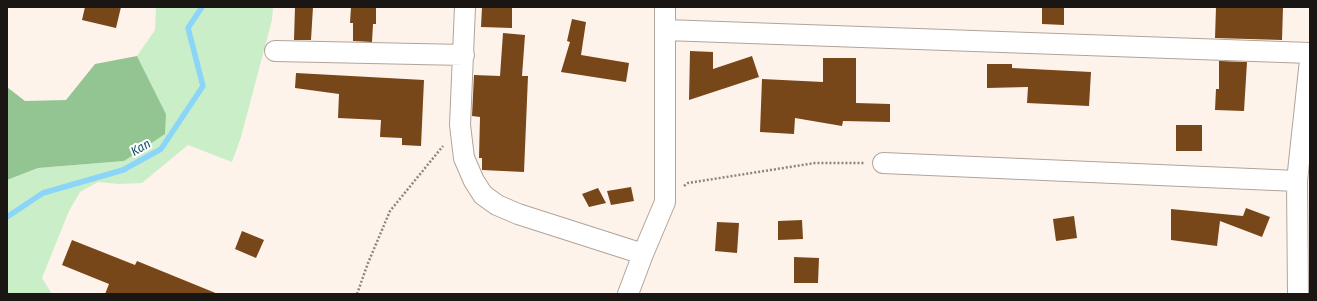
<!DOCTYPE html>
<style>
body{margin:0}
#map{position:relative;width:1317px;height:301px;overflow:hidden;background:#fef3eb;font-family:"Fira Sans Condensed",sans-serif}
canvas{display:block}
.frame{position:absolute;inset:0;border:8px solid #1a1613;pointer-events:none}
</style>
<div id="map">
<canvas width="1317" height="301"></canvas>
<div class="frame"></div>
</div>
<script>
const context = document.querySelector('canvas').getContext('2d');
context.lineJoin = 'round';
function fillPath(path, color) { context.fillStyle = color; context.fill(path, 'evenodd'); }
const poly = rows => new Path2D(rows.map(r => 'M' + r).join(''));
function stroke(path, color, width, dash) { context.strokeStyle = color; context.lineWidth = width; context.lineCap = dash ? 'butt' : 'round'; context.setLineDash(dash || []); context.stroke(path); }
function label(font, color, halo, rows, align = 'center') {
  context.font = font + ' "Fira Sans Condensed",sans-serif'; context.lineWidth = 4; context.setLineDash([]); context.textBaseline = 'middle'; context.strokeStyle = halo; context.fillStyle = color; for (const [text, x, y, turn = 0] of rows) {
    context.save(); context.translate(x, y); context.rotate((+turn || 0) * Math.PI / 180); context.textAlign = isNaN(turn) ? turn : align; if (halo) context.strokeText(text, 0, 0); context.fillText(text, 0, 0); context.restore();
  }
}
fillPath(poly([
 [156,7,273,7,272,20,241,137,232,162,188,145,142,183,119,184,98,182,80,192,69,211,42,278,52,294,7,294,7,180,38,168,124,161,166,114,137,56,155,30]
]), '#caeec8');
fillPath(poly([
 [137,56,166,114,165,134,124,161,38,168,7,180,7,87,25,101,66,100,95,64]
]), '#93c592');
stroke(poly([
 [7,217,43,193,123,170,161,149,203,86,188,28,202,7]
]), '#8bd5f9', 5.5);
fillPath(poly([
 [85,7,121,7,116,28,82,20],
 [295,7,313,7,311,40,294,40],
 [351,7,376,7,376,24,373,24,372,42,353,41,353,23,350,23],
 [482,7,512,7,512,28,481,27],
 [1042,7,1064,7,1064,25,1042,24],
 [1216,7,1283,7,1282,40,1215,38],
 [572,19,586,22,581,55,629,63,626,82,561,72,570,42,567,41],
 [503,33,525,35,522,76,528,76,524,172,482,170,482,158,479,158,480,117,472,116,474,75,500,76],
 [690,51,713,52,713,69,752,56,759,77,689,100],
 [823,58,856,58,856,103,890,104,890,122,843,121,842,126,795,118,794,134,760,132,762,79,823,82],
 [1219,61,1247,62,1244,111,1215,110,1216,89,1219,89],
 [987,64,1012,64,1012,68,1091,72,1089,106,1027,103,1028,87,987,88],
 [296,73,424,80,421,146,402,145,402,138,380,137,381,120,338,118,339,94,295,88],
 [1176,125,1202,125,1202,151,1176,151],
 [631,187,634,201,611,205,607,191],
 [598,188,606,203,589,207,582,194],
 [1246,208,1270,217,1262,237,1220,221,1217,246,1171,240,1171,209,1243,216],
 [1074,216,1077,238,1056,241,1053,219],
 [802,220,803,239,778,240,778,221],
 [717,222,739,223,737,253,715,251],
 [242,231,264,240,256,258,235,249],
 [72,240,135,265,137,261,218,294,105,294,109,284,62,265],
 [794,257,819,258,818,283,794,283]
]), '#774619');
const minor = poly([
 [465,7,460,125,464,158,474,181,483,195,497,205,518,214,643,254],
 [665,30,1310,53],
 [275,51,464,55],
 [883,163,1297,181],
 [628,294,643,254,665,202,665,7],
 [1298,294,1297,181,1310,60]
]);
stroke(minor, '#b0a49b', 22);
stroke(poly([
 [684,186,688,183,815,163,864,163],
 [357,294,368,263,390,211,443,146]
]), '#8c857f', 2.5, [2, 2]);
stroke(minor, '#fff', 20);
label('italic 13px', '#18536b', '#fff', [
 ["Kan",141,148,-30]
]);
</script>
